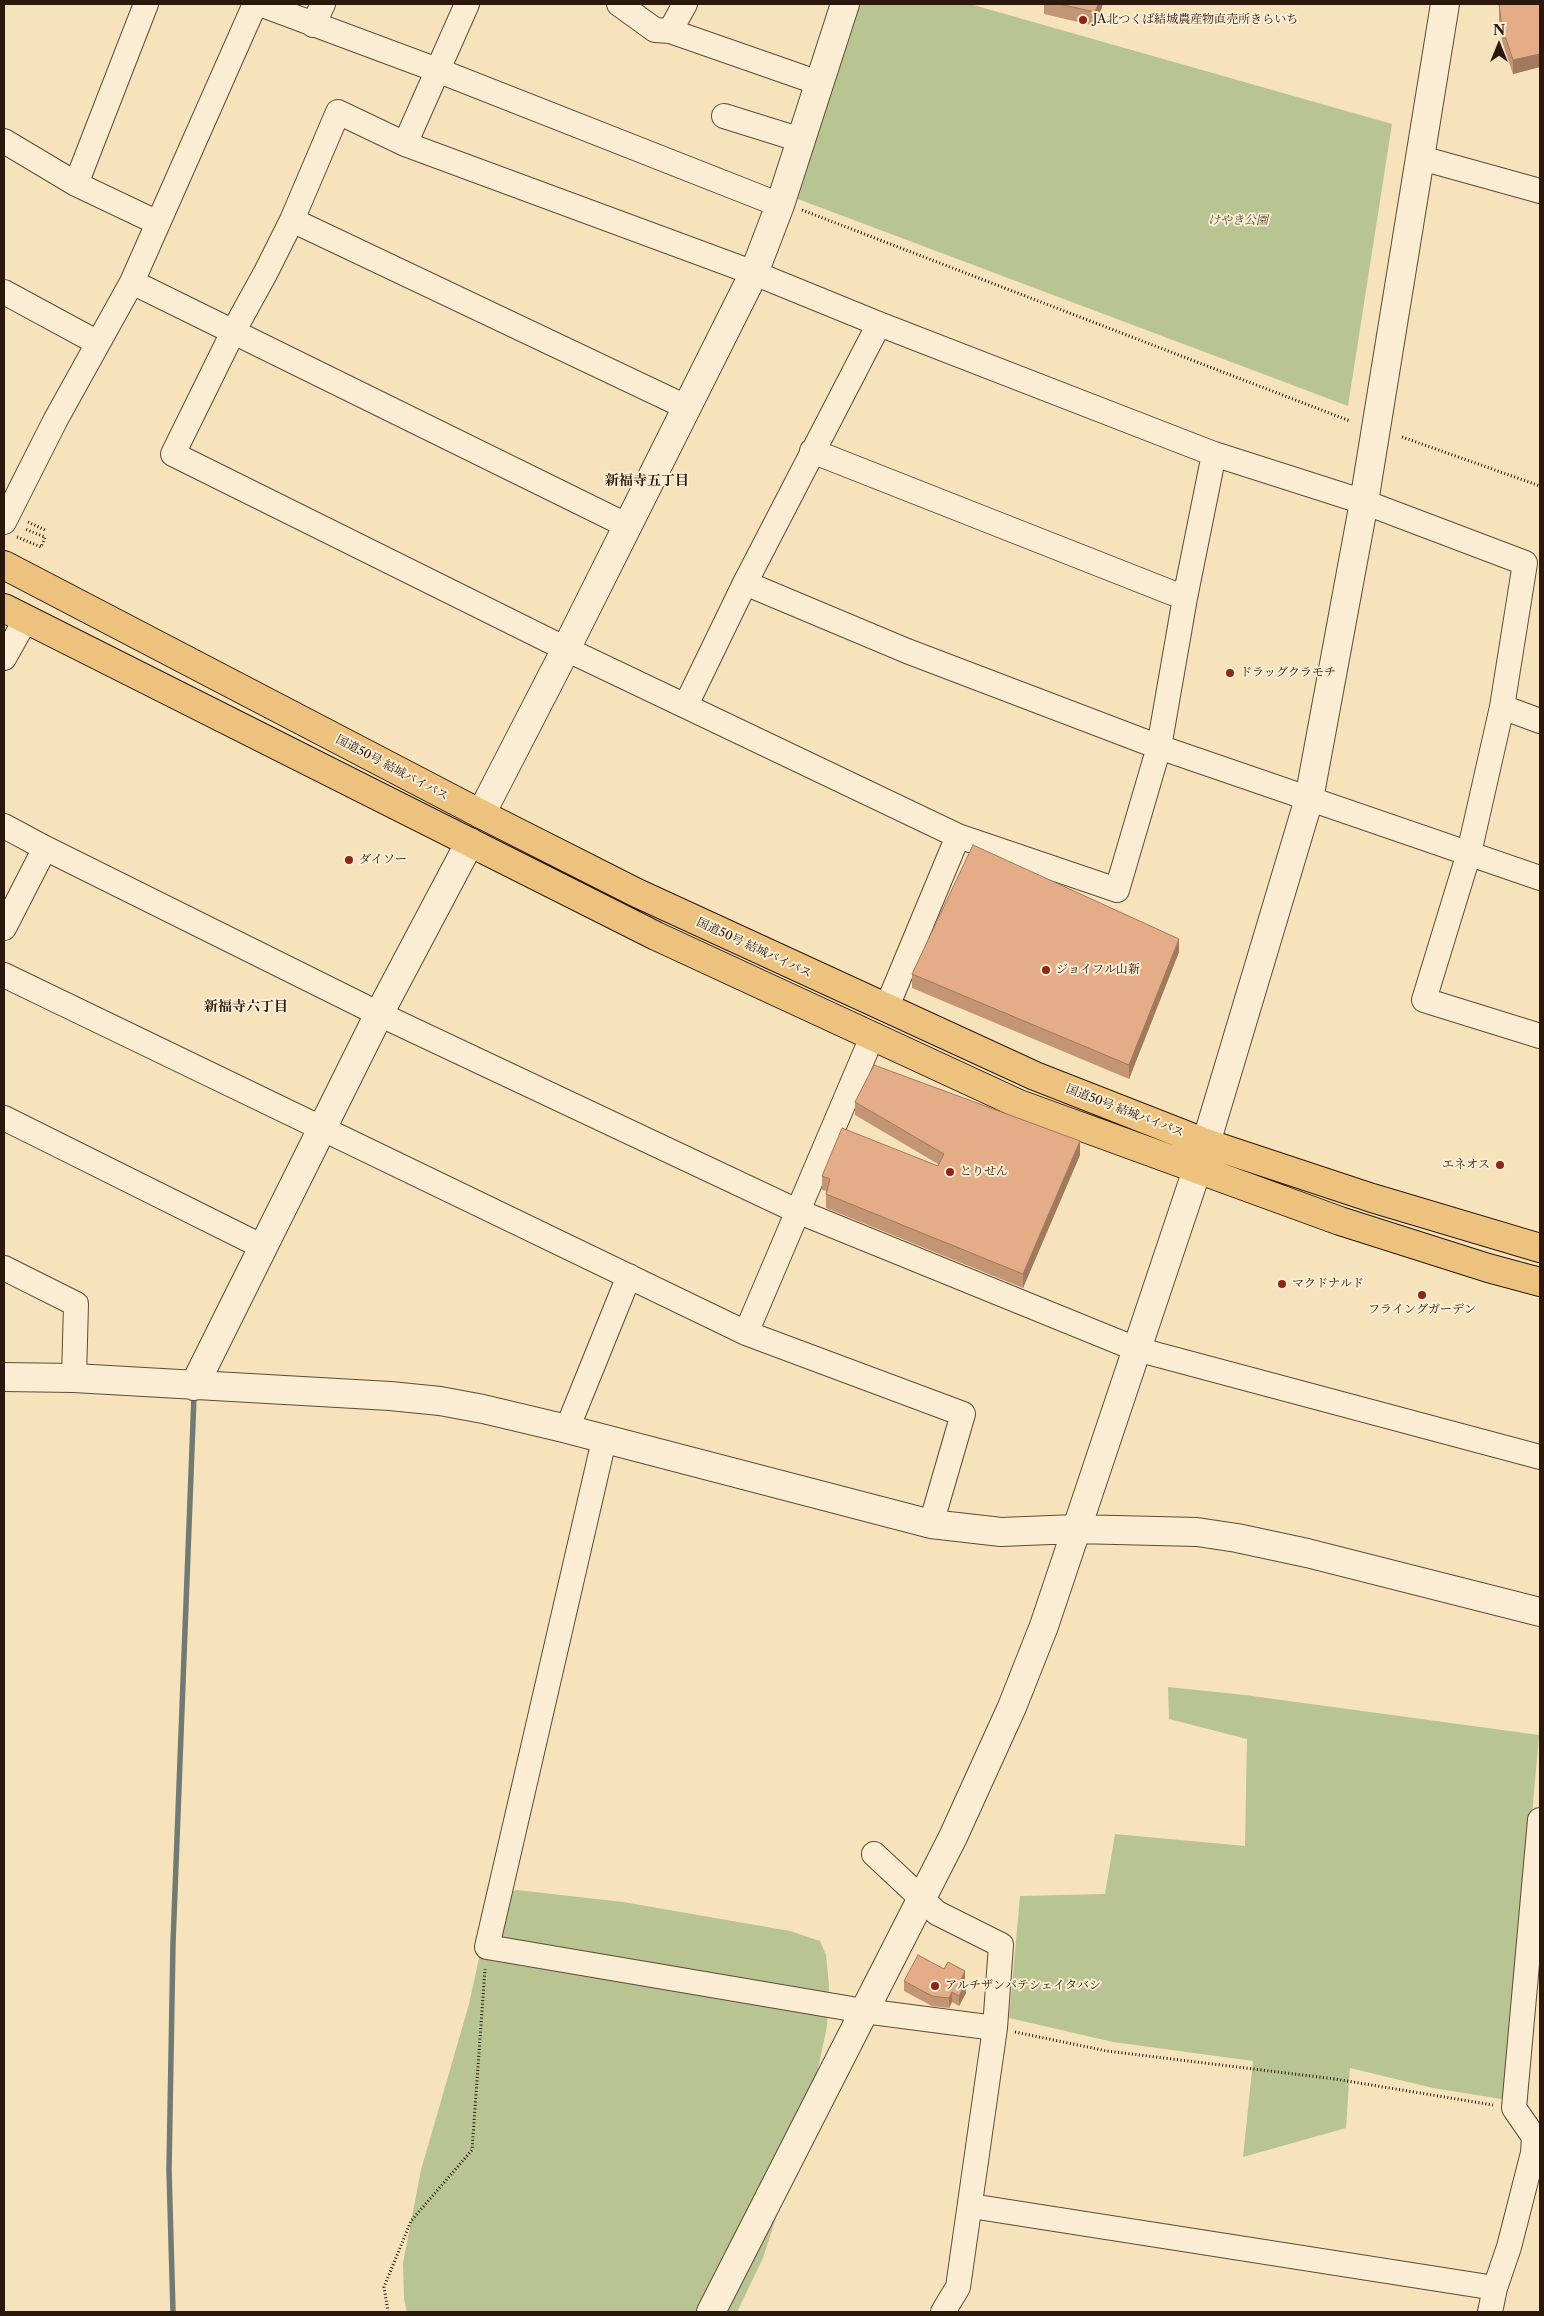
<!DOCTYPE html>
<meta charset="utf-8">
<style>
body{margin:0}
#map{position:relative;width:1544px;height:2316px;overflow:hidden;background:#f7e3bb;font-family:"Libre Caslon Text",serif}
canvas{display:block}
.frame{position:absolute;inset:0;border:5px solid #2c170c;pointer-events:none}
.north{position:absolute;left:1474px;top:20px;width:50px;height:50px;-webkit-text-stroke:4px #faedd3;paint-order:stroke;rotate:0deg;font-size:14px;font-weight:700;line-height:20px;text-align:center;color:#2c170c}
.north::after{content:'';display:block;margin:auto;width:18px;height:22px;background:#2c170c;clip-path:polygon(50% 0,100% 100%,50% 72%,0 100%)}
</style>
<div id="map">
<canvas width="1544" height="2316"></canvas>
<div class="frame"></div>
<div class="north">N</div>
</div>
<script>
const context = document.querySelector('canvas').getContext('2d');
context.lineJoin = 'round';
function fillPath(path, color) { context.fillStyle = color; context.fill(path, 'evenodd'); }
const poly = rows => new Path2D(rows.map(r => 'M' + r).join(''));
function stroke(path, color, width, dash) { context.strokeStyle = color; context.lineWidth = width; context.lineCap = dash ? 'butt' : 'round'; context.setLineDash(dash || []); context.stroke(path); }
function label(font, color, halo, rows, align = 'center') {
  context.font = font + ' "Libre Caslon Text","Noto Serif JP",serif'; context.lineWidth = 4; context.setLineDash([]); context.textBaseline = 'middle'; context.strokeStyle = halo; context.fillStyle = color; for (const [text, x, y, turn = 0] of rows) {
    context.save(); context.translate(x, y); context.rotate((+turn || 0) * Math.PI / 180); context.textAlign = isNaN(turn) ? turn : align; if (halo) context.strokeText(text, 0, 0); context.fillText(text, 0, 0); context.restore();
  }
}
fillPath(poly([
 [851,4,970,4,1392,124,1348,406,790,196],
 [1168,1687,1245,1695,1539,1735,1507,2100,1433,2088,1350,2068,1346,2128,1243,2157,1253,2061,1113,2042,1009,2018,1020,1896,1105,1894,1115,1834,1245,1846,1247,1739,1169,1719],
 [517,1890,623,1902,790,1931,820,1941,826,1955,829,1985,827,2026,807,2122,763,2258,737,2312,407,2312,404,2299,403,2263,421,2170,469,2004,486,1926,507,1893]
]), '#b9c493');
stroke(poly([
 [173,2312,169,2170,173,1943,194,1396]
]), '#727a74', 5.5);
const minor = poly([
 [260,4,437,70,780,205],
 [619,4,655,30,670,31,819,83],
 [313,25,323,4],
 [670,31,685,4],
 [724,116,801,140],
 [4,141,76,184,158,223],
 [405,144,467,4],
 [1421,158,1540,191],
 [76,184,146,4],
 [292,220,686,407],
 [132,282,628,526],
 [4,292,98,343],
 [812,451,1185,598],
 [1214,454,1185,598,1159,747,1117,890,958,836,566,649,173,454,233,332,266,272,292,220,338,112,405,144,754,273,879,324,1214,454,1364,502,1525,563,1502,707,1469,853,1424,1000,1540,1036],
 [4,522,56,419,132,282,255,4],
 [745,583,907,651,1159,747,1540,878],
 [4,658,26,619],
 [686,705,745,583,879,324],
 [1502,707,1540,721],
 [4,826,45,848],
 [4,928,45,848,379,1014,797,1211,1136,1349,1540,1457],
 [4,975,746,1333,963,1414,931,1524],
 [886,1009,958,836],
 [4,1118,263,1247],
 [4,1268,76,1304,74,1378],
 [746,1333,872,1037],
 [567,1429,629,1276],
 [604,1440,487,1947,864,2011,995,2028],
 [874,1854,937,1913,1001,1945,995,2028,958,2287,943,2312],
 [971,2206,1495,2288],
 [1490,2312,1495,2288,1509,2247,1533,2153,1534,2137,1514,2108,1540,1820]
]);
const tertiary = poly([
 [481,814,566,649,754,273,780,205,845,4],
 [4,1377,74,1378,390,1396,440,1401,483,1409,563,1428,931,1524,1001,1532,1075,1529,1197,1532,1237,1538,1307,1553,1540,1612],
 [194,1386,379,1014,470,842],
 [711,2312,953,1837,1012,1707,1044,1626,1206,1143,1309,799,1364,502,1445,4]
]);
const trunk = poly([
 [4,565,481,814,637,893,1035,1076,1206,1143,1372,1198,1540,1248],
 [4,608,656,936,1019,1104,1340,1221,1488,1268,1540,1282]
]);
stroke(minor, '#5f4a38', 26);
stroke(tertiary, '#5f4a38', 30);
stroke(trunk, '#2c170c', 30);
stroke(poly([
 [802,210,1350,421],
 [1402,437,1540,486],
 [28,522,45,530],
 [17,537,41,547,45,537,25,529],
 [1015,2032,1107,2051,1335,2079,1493,2105],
 [388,2312,384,2287,411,2221,472,2150,485,1969]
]), '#2c170c', 3, [1, 2.5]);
stroke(minor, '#faedd3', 24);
stroke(tertiary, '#faedd3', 28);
stroke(trunk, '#ecc27e', 28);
fillPath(poly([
 [1044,4,1103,4,1095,26,1044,14],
 [1499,4,1540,4,1540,67,1513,74,1502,41,1499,20],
 [1179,952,1129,1079,912,988,912,974],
 [855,1102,1080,1155,1023,1288,826,1208,826,1194,827,1191,822,1190,822,1176,938,1166,938,1164,855,1115],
 [904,1981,965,1982,966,1993,959,2006,952,2002,949,2008,932,2006,904,1991]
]), '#c49574');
fillPath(poly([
 [1098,4,1103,4,1095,26,1095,12],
 [1540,54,1540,67,1513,74,1513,60],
 [1179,939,1179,952,1129,1079,1129,1065],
 [1080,1141,1080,1155,1023,1288,1023,1274],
 [965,1971,965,1982,961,1979],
 [966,1982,966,1993,959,2006,959,1996],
 [952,1992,952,2002,949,2008,949,1998]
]), '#a0795e');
const building = poly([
 [1059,4,1098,4,1095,12,1059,4],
 [1499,4,1540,4,1540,54,1513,60,1502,27,1499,4],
 [973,845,1179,939,1129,1065,912,974,973,845],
 [874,1065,1080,1141,1023,1274,826,1194,830,1179,822,1176,842,1128,938,1166,944,1154,855,1102,874,1065],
 [918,1955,944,1969,948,1962,965,1971,961,1979,966,1982,959,1996,952,1992,949,1998,932,1996,904,1981,918,1955]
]);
fillPath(building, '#e4ad87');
stroke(building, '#a0795e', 1);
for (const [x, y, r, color] of [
 [1083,20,5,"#8f2418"],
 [1230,673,5,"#8f2418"],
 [349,860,5,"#8f2418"],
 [1046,970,5,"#8f2418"],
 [1500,1165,5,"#8f2418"],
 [950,1172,5,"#8f2418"],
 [1282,1284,5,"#8f2418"],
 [1422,1295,5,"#8f2418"],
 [935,1986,5,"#8f2418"]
]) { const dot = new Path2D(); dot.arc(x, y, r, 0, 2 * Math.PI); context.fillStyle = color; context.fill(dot); stroke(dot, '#faedd3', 2); }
label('12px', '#2c170c', '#faedd3', [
 ["JA北つくば結城農産物直売所きらいち",1093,20],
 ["ドラッグクラモチ",1240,673],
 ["ダイソー",359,860],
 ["ジョイフル山新",1056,970],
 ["エネオス",1490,1165,"right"],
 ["とりせん",960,1172],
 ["マクドナルド",1292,1284],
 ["フライングガーデン",1422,1310,"center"],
 ["アルチザンパテシェイタバシ",945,1986]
], 'left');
label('italic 12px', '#564b34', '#faedd3', [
 ["けやき公園",1238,221]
]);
label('12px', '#2c170c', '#faedd3', [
 ["国道50号 結城バイパス",392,768,28],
 ["国道50号 結城バイパス",754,948,25],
 ["国道50号 結城バイパス",1125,1111,21]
]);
label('bold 14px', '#2c170c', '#faedd3', [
 ["新福寺五丁目",647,481],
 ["新福寺六丁目",246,1007]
]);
</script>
